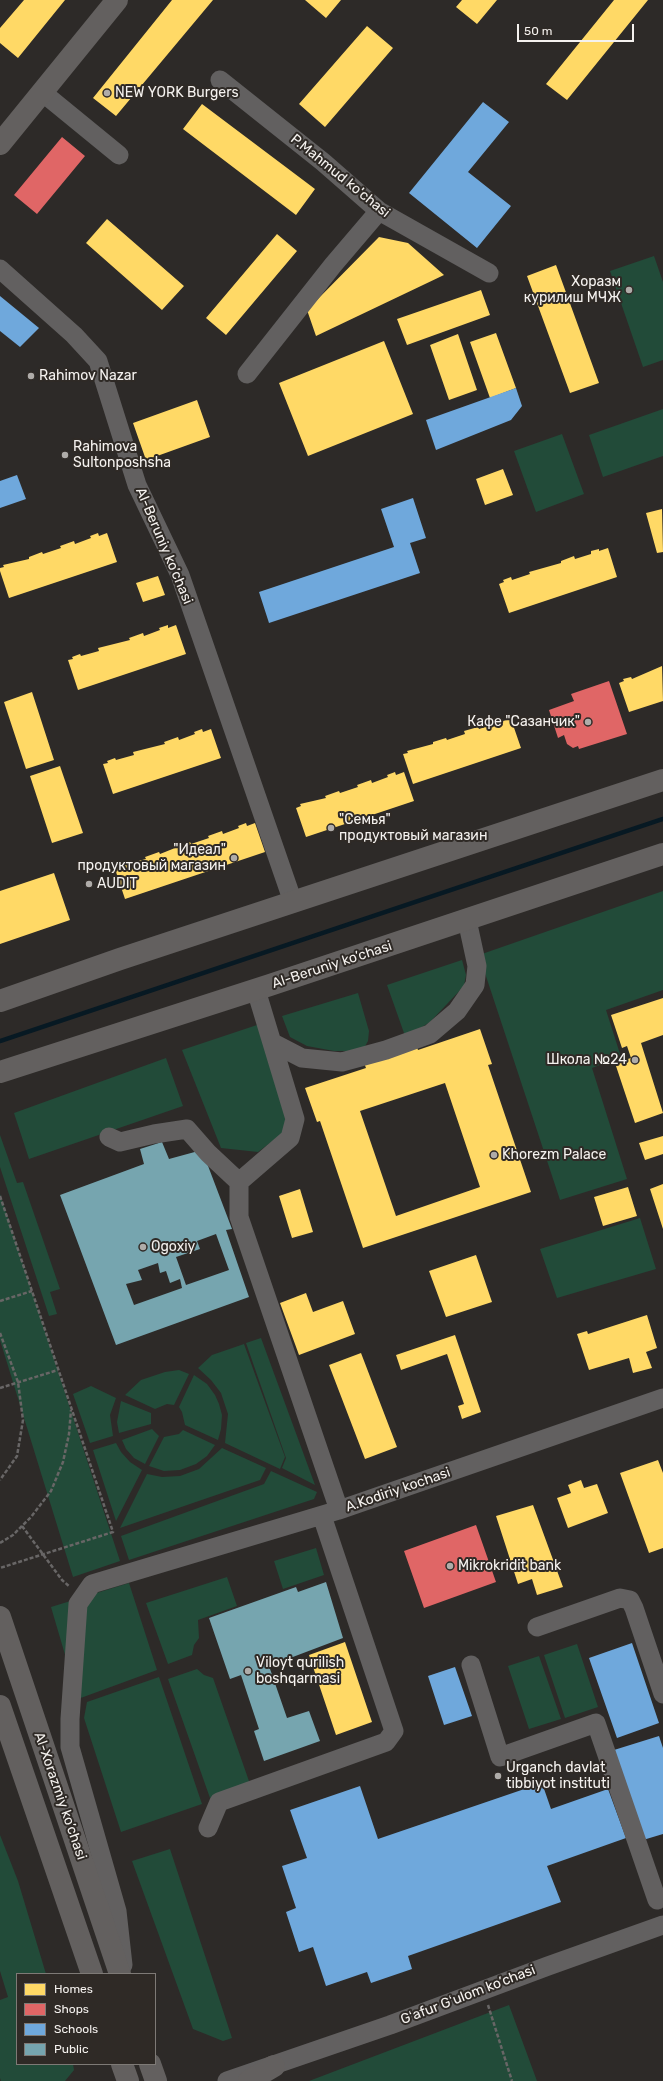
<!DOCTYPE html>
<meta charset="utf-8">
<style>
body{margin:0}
#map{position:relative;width:663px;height:2081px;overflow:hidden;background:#2d2a28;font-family:Rubik,sans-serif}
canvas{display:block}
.legend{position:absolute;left:16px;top:1973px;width:140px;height:92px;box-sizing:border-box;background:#2f2a26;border:1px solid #7e7a76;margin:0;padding:5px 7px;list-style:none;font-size:12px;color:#f5f2ef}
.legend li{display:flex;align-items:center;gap:8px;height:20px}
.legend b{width:20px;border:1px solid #7e7a76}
.scale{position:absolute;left:517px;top:24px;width:117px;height:18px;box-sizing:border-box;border:2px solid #f5f2ef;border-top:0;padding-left:5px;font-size:12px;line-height:14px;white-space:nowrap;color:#f5f2ef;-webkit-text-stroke:3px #2f2a26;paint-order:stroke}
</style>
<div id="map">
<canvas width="663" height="2081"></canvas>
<ul class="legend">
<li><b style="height:11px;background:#ffd966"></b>Homes</li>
<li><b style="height:11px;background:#e06666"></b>Shops</li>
<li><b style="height:11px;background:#6fa8dc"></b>Schools</li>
<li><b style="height:11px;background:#76a5af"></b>Public</li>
</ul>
<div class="scale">50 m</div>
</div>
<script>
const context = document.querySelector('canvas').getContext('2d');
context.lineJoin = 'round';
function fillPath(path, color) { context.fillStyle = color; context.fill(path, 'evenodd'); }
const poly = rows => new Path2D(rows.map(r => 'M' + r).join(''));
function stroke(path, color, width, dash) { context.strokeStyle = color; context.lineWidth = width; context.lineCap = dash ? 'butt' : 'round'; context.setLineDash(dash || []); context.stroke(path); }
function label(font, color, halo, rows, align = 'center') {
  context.font = font + ' Rubik,sans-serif'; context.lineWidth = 4; context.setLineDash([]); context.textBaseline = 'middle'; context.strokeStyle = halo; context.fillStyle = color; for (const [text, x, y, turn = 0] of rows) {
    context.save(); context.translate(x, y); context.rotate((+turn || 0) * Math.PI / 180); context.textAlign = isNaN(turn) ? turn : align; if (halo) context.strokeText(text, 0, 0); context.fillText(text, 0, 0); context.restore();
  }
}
fillPath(poly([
 [654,256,663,282,663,360,643,367,610,271],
 [663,409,663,456,603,477,589,435],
 [562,434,584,494,536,512,514,451],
 [663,891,663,990,606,1010,621,1057,592,1068,627,1179,560,1200,479,955],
 [462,960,466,975,464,986,430,1022,409,1035,404,1033,387,985],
 [358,993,369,1031,368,1041,364,1048,355,1051,334,1051,307,1046,290,1037,282,1016],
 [260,1024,290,1128,258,1152,221,1148,182,1050],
 [166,1058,183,1106,29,1159,14,1113],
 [0,1135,17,1183,23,1182,60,1289,50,1292,57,1314,49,1316,0,1167],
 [0,1194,120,1561,73,1577,0,1340],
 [640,1218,656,1269,557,1298,540,1249],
 [261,1338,315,1485,282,1468,286,1458,246,1343],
 [244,1344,285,1457,280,1469,225,1443,228,1414,221,1393,211,1380,198,1368,212,1355],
 [179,1370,189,1374,174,1405,167,1404,155,1409,125,1395,141,1380,165,1372],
 [194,1375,207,1384,215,1395,219,1404,222,1415,221,1429,218,1440,185,1425,182,1412,179,1407],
 [91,1386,116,1398,110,1415,113,1436,90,1443,73,1394],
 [121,1401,151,1413,151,1424,119,1433,117,1422],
 [152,1429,159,1436,145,1464,134,1458,126,1449,122,1440],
 [183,1430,215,1445,207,1456,196,1464,180,1470,164,1471,149,1466,164,1437,179,1434],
 [116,1443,121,1452,130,1462,142,1470,116,1521,93,1450],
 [222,1448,266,1468,260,1480,120,1528,147,1474,162,1477,180,1476,199,1469],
 [271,1471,317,1492,314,1499,129,1560,121,1536,264,1484],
 [316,1548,324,1575,283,1589,274,1561],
 [227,1577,237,1606,198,1620,199,1638,194,1645,192,1655,168,1664,146,1603],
 [129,1583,157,1670,78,1699,51,1607],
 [577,1644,598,1707,565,1718,544,1655],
 [539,1656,561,1719,529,1729,508,1666],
 [197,1669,204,1675,213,1678,250,1784,210,1798,168,1679],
 [159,1677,202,1804,121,1832,84,1718,87,1702],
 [0,1835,18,1881,46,1974,17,1974,17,2064,73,2064,74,2070,65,2081,1,2081,0,2078,0,2000,8,1997,0,1971],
 [170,1849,232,2038,223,2041,193,2029,132,1861],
 [509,2005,537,2081,309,2081]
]), '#224b39');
fillPath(poly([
 [24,0,65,0,18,58,0,43,0,28],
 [172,0,213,0,116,116,93,98],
 [305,0,341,0,326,18],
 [462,0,497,0,477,24,456,7],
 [614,0,648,0,567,100,546,84],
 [367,26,393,48,325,127,299,104],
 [202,104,315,189,296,215,183,129],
 [107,219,184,286,162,310,86,243],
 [277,234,297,251,226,335,206,318],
 [379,237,408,243,444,275,316,336,307,310],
 [556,265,599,383,570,393,527,276],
 [481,290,490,315,407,345,397,319],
 [496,333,516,388,490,398,470,342],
 [458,334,477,390,449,400,430,345],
 [384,341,413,414,308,456,279,383],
 [197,400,210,437,146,460,133,423],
 [503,469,513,495,485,505,476,479],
 [662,509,663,552,657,553,646,513],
 [98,533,99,536,107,533,117,562,9,598,0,571,0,568,4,567,3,565,29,559,29,557,42,552,43,554,61,548,60,546,74,541,75,544,91,538,90,536],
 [608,548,617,577,509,613,499,584,504,582,503,580,511,577,512,580,530,574,529,572,561,563,561,561,574,556,575,559,591,554,591,551,599,549,599,551],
 [158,576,165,595,143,602,136,583],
 [168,625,168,628,176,625,186,654,78,690,68,660,73,659,72,657,80,654,81,656,99,651,98,648,130,640,129,638,143,633,144,636,160,630,159,628],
 [662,666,663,701,629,712,619,683,624,681,623,679,631,677,632,679],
 [32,692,54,760,26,769,4,702],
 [502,719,503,721,511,719,521,748,413,784,403,754,408,753,407,751,433,744,433,742,446,738,447,740,465,734,464,731,478,727,479,729,495,724,494,722],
 [202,729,203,732,211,729,221,758,113,794,103,764,108,763,107,761,115,758,116,760,134,755,133,752,165,744,164,742,178,737,179,740,195,734,194,732],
 [60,766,83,833,52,843,30,776],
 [395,772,396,775,404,772,414,801,306,837,296,808,301,806,300,804,326,798,325,796,339,791,340,793,358,787,357,785,371,780,372,783,388,777,387,775],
 [246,823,247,826,255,823,265,852,125,899,115,869,120,867,119,866,146,859,145,857,159,852,160,854,190,842,191,844,209,838,208,836,222,831,223,834,239,828,238,826],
 [54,873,70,920,0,944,0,891],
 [663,998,663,1035,641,1043,663,1113,635,1123,615,1063,631,1058,627,1046,622,1048,611,1015],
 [480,1029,492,1064,488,1065,531,1192,363,1248,320,1121,317,1122,305,1088,366,1068,364,1063,416,1045,418,1050],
 [445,1083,480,1187,396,1216,360,1111],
 [663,1136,663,1154,645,1160,639,1143],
 [663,1184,663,1229,650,1189],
 [628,1187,637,1216,603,1226,594,1197],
 [300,1189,313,1232,292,1238,279,1196],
 [476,1255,492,1302,446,1317,429,1271],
 [306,1293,313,1312,343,1301,355,1334,299,1355,280,1303],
 [647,1315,657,1348,646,1352,652,1368,633,1373,629,1358,589,1370,577,1334,587,1331,588,1334],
 [455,1335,481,1412,462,1419,458,1406,464,1404,447,1354,401,1370,396,1355],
 [361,1353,397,1447,365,1459,329,1365],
 [658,1460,663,1473,663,1548,649,1553,620,1473],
 [581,1480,584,1488,597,1484,608,1513,568,1528,557,1498,571,1493,568,1485],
 [533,1505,563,1587,537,1595,532,1579,518,1584,496,1516],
 [345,1642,372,1722,336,1735,309,1655]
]), '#ffd966');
fillPath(poly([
 [62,137,85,156,37,214,14,195],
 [609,681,627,734,579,749,578,746,573,748,567,744,564,735,558,738,549,710,574,701,571,694],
 [476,1525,496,1582,424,1608,404,1551]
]), '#e06666');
fillPath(poly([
 [483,102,509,122,468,172,511,206,477,248,409,193],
 [0,296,39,328,20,347,0,331],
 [516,388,522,406,511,420,436,450,426,420],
 [17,475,26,499,0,508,0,481],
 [413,498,426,538,410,543,420,573,269,623,259,592,394,547,381,509],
 [632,1643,659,1723,617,1738,589,1658],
 [455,1667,472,1716,444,1725,428,1676],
 [659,1736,663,1748,663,1834,643,1840,614,1750],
 [542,1783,551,1809,608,1789,626,1838,547,1866,561,1902,408,1956,412,1969,371,1983,367,1972,326,1986,313,1947,299,1952,286,1912,296,1908,282,1866,307,1858,290,1810,360,1786,378,1839]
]), '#6fa8dc');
fillPath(poly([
 [162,1142,169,1159,202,1150,232,1229,226,1230,249,1297,116,1345,60,1195,144,1164,140,1149],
 [216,1234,229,1270,186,1285,176,1257,200,1249,197,1241],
 [158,1263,160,1273,166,1271,170,1283,180,1279,182,1288,134,1305,126,1284,142,1280,138,1270],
 [326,1582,343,1638,269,1666,287,1718,309,1711,320,1741,264,1761,254,1731,259,1729,241,1675,230,1679,209,1618,296,1587,298,1592]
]), '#76a5af');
stroke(poly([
 [0,1041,663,819]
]), '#071923', 4.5);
stroke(poly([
 [0,1196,113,1532,0,1568],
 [0,1301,32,1291],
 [0,1333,18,1382,23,1420,17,1456,0,1480],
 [0,1388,58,1370],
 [22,1526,62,1580,70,1587],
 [0,1543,13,1535,31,1517,51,1491,63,1462,69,1434,71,1410],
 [488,2005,512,2081]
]), '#686666', 2.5, [4, 2]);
stroke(poly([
 [220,80,323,162,379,211,489,273],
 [42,92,119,155],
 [0,269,74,335,98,361,137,485,180,575,293,902],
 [247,374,333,265,379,211],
 [256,990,295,1119,290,1138,239,1182,239,1217,339,1510],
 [273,1043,302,1058,342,1062,386,1050,430,1034,457,1011,475,985,477,966,467,920],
 [109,1137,120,1142,154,1134,187,1129,208,1153,239,1182],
 [537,1627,620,1598,630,1600,634,1608,663,1694],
 [471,1665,500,1757,596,1723,657,1900],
 [208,1828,219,1802,386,1742,394,1731,322,1516],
 [123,1965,117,1911,70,1747,70,1719,78,1604,92,1584,339,1510,663,1398],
 [227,2081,390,2025,548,1966,663,1925]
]), '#626060', 19);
stroke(poly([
 [0,144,117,0],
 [0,1001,120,959,663,780],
 [0,1072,270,985,663,854],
 [0,1617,120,1974],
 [0,1706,92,1974],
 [122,2064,128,2081],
 [150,2064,156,2081],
 [249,2081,274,2066]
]), '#63605f', 22);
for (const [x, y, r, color] of [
 [107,93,4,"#afaca9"],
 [629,290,4,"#afaca9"],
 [31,376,4,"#afaca9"],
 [65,455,4,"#afaca9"],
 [588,722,4,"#afaca9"],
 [331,828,4,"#afaca9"],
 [234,858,4,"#afaca9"],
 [89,884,4,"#afaca9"],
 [635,1060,4,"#afaca9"],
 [494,1155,4,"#afaca9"],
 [143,1247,4,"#afaca9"],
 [450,1566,4,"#afaca9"],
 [248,1671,4,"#afaca9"],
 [498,1776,4,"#afaca9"]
]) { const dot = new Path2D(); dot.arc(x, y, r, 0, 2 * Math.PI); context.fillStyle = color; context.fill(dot); stroke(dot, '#2f2a26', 1.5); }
label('14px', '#f5f2ef', '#2f2a26', [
 ["NEW YORK Burgers",115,93],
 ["Хоразм",621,282,"right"],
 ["курилиш МЧЖ",621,298,"right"],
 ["Rahimov Nazar",39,376],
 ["Rahimova",73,447],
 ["Sultonposhsha",73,463],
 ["Кафе \"Сазанчик\"",580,722,"right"],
 ["\"Семья\"",339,820],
 ["продуктовый магазин",339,836],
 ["\"Идеал\"",226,850,"right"],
 ["продуктовый магазин",226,866,"right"],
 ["AUDIT",97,884],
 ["Школа №24",627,1060,"right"],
 ["Khorezm Palace",502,1155],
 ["Ogoxiy",151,1247],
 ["Mikrokridit bank",458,1566],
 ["Viloyt qurilish",256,1663],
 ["boshqarmasi",256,1679],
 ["Urganch davlat",506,1768],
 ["tibbiyot instituti",506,1784]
], 'left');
label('14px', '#f5f2ef', '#2f2a26', [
 ["P.Mahmud ko'chasi",340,176,39],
 ["Al-Beruniy ko’chasi",164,546,67],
 ["Al-Beruniy ko’chasi",332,965,-18],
 ["A.Kodiriy kochasi",398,1490,-19],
 ["Al-Xorazmiy ko’chasi",60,1796,71],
 ["Gʻafur Gʻulom ko’chasi",468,1995,-21]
]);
</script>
